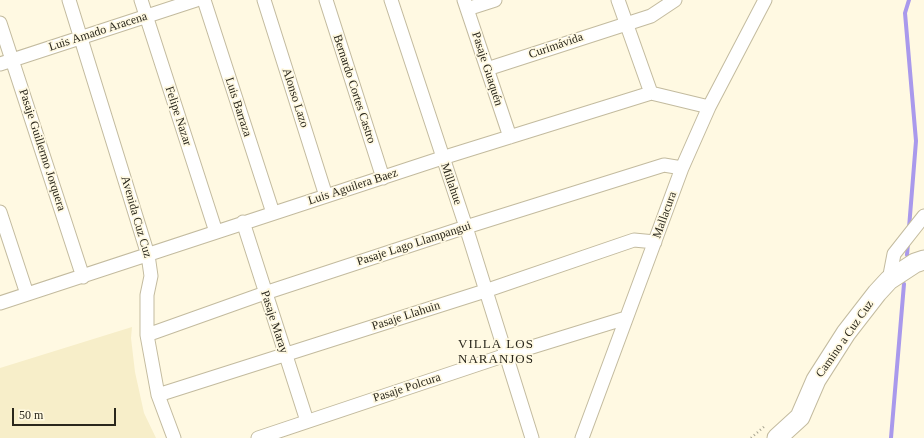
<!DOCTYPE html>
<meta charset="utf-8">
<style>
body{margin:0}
#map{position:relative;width:924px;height:438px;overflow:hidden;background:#fff9e2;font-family:Georgia,serif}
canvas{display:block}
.scale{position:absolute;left:12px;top:408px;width:104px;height:18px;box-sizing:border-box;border:2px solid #2a271c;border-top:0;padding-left:5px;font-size:12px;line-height:14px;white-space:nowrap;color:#2a271c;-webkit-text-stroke:3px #fff9e2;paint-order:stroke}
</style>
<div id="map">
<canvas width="924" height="438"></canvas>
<div class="scale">50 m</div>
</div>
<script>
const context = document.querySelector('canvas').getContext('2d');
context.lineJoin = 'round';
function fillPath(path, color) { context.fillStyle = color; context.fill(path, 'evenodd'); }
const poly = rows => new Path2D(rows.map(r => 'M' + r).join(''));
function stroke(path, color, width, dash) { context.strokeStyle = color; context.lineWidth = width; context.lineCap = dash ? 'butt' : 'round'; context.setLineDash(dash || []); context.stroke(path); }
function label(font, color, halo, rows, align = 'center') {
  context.font = font + ' Georgia,serif'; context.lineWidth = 3.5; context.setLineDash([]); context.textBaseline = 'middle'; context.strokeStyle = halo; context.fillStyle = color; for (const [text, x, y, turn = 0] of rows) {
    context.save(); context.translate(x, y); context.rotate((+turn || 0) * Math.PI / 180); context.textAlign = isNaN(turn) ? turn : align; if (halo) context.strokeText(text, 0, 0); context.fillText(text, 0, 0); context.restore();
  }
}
fillPath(poly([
 [132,327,131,338,135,372,144,413,156,438,0,438,0,368]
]), '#f7eec9');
stroke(poly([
 [909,228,916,141,905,13,909,0],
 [907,255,908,243],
 [891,438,904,284]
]), '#a999ec', 4);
const minor = poly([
 [69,0,148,255,151,276,147,295,147,335,158,395,174,438],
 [141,0,216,232],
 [204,0,273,213],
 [264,0,326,196],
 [326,0,383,178],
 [391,0,466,227,532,438],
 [464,0,510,137],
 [618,0,651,93],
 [467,9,495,0],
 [0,23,83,277],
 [0,64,196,0],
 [487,69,651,16,675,0],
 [0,212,27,294],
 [243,222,307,421],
 [889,280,894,254,924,216],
 [0,303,442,158,651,93,709,107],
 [147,335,265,293,466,227,664,165,682,168],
 [158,395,485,291,634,240,655,242],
 [258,438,506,355,626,318],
 [582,438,682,168,709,107,765,0]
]);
const secondary = poly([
 [777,438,800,417,816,380,846,333,877,293,889,280,915,263,924,260]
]);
stroke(minor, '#c3bb9f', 15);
stroke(secondary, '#c3bb9f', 21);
stroke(poly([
 [751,438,766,425]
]), '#a4a08e', 2.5, [1, 3]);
stroke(minor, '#fff', 13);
stroke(secondary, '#fff', 19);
label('12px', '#2a271c', '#fff9e2', [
 ["Luis Amado Aracena",98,32,-18],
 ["Curimávida",556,46,-19],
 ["Pasaje Guaquén",487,69,72],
 ["Bernardo Cortes Castro",354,89,72],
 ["Alonso Lazo",295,98,72],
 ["Luis Barraza",238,107,72],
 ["Felipe Nazar",178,116,72],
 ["Pasaje Guillermo Jorquera",42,150,72],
 ["Millahue",451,184,71],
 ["Luis Aguilera Baez",353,187,-18],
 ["Mallacura",665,215,-70],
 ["Avenida Cuz Cuz",136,217,74],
 ["Pasaje Lago Llampangui",414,244,-18],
 ["Pasaje Llahuin",406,316,-18],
 ["Pasaje Maray",274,322,72],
 ["Camino a Cuz Cuz",845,339,-55],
 ["Pasaje Polcura",407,388,-18]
]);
context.letterSpacing = '1px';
label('13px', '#2a271c', '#fff9e2', [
 ["VILLA LOS",496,345],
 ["NARANJOS",496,360]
]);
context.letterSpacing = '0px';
</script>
